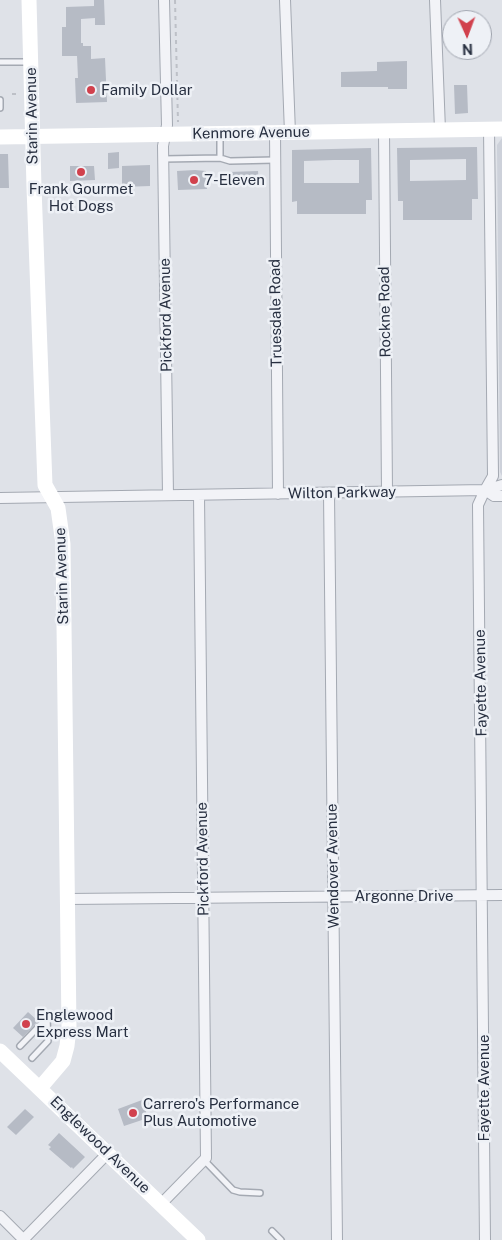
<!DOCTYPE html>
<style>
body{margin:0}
#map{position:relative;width:502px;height:1240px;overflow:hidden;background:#dfe2e8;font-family:"Public Sans",sans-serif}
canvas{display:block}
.north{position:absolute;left:442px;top:10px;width:50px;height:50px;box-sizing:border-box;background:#eef1f6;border:1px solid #9ea3ad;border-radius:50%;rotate:178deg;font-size:14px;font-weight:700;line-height:20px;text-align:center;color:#272f40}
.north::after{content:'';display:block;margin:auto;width:18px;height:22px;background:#d1414d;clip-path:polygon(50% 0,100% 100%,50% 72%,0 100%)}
</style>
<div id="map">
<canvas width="502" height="1240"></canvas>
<div class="north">N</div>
</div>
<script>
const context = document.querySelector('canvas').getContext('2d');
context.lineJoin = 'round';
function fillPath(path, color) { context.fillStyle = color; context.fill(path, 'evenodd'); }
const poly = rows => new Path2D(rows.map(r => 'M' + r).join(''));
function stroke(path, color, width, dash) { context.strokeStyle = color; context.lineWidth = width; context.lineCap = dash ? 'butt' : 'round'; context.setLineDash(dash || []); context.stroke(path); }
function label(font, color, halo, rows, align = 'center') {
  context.font = font + ' "Public Sans",sans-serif'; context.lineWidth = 5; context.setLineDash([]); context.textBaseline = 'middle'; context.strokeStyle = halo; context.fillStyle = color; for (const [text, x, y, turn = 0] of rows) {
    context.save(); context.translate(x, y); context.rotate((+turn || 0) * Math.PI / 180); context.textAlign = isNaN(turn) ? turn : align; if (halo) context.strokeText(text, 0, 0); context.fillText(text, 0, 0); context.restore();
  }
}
fillPath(poly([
 [502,138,502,476,500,472,497,145]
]), '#cdd1da');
fillPath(poly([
 [94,0,104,0,105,25,95,25,95,18,81,19,81,43,83,43,83,46,91,46,91,59,105,58,107,102,76,103,75,78,78,78,77,56,62,56,62,27,66,27,66,7,94,6],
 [407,61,407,89,388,89,388,87,341,87,341,72,377,71,377,62],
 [454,85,467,85,468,113,455,114],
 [477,147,478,199,472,199,472,220,403,220,403,201,398,201,397,148],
 [466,159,466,180,410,181,410,160],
 [371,148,372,200,366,200,366,214,297,214,297,201,292,202,292,150],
 [334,160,359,160,359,183,304,183,304,161],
 [119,152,119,168,108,169,108,153],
 [0,154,8,154,9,188,0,188],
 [150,165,150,186,122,187,122,166],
 [70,166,94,166,95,180,70,181],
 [195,170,206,171,207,189,178,190,177,171],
 [258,171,259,185,222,185,222,174,228,173,229,172],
 [28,1012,38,1021,23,1037,13,1028],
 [142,1100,148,1118,124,1126,118,1109],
 [25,1109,34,1117,16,1135,7,1127],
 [59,1133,85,1157,73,1169,72,1167,71,1168,49,1149,51,1147,48,1145]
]), '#b6bbc5');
const lane = poly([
 [0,62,29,62],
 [0,100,0,108],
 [220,136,220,158],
 [163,159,220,158,230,161,275,160],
 [20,1046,47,1018],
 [32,1058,48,1041,47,1018],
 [204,1160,233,1190,240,1192,260,1193],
 [272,1231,281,1240]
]);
const street = poly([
 [164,0,167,125,163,146,168,495],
 [285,0,290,133],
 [435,0,440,130],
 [384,131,387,492],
 [275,133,278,494],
 [485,490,494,496,502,496],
 [329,493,337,1240],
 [0,498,485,490,502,485],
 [67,899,502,895],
 [161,1204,206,1158,199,495],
 [0,1216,24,1240],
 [23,1240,107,1154],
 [485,1240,478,505,485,490,493,476,489,129]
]);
stroke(lane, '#a4a9b2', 8);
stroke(street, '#a4a9b2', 12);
stroke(poly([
 [175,0,178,122],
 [12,94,18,94]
]), '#bdc0c7', 2, [4, 4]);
stroke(lane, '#f2f3f7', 5);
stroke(street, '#f2f3f7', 10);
stroke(poly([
 [29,0,34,187,45,485,58,508,63,544,69,1028,67,1046,63,1061,40,1088],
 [0,137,502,129],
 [0,1051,198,1240]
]), '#fff', 15);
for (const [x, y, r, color] of [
 [91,90,5,"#d1414d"],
 [81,172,5,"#d1414d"],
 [194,180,5,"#d1414d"],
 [26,1024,5,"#d1414d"],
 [133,1113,5,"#d1414d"]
]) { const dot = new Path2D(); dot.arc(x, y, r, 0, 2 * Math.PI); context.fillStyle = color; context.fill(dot); stroke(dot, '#eef1f6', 2); }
label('15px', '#272f40', '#eef1f6', [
 ["Family Dollar",101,90],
 ["7-Eleven",204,180],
 ["Frank Gourmet",81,189,"center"],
 ["Hot Dogs",81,206,"center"],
 ["Englewood",36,1015],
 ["Express Mart",36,1032],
 ["Carrero's Performance",143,1104],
 ["Plus Automotive",143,1121]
], 'left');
label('15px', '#272f40', '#eef1f6', [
 ["Starin Avenue",32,116,-91],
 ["Kenmore Avenue",251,133,-1],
 ["Rockne Road",385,312,-91],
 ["Truesdale Road",276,313,-91],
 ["Pickford Avenue",166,315,-91],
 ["Wilton Parkway",342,493,-1],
 ["Starin Avenue",62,576,-92],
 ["Fayette Avenue",481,683,-91],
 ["Pickford Avenue",203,859,-91],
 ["Wendover Avenue",333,866,-91],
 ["Argonne Drive",404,896],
 ["Fayette Avenue",484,1088,-90],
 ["Englewood Avenue",100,1145,44]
]);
</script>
